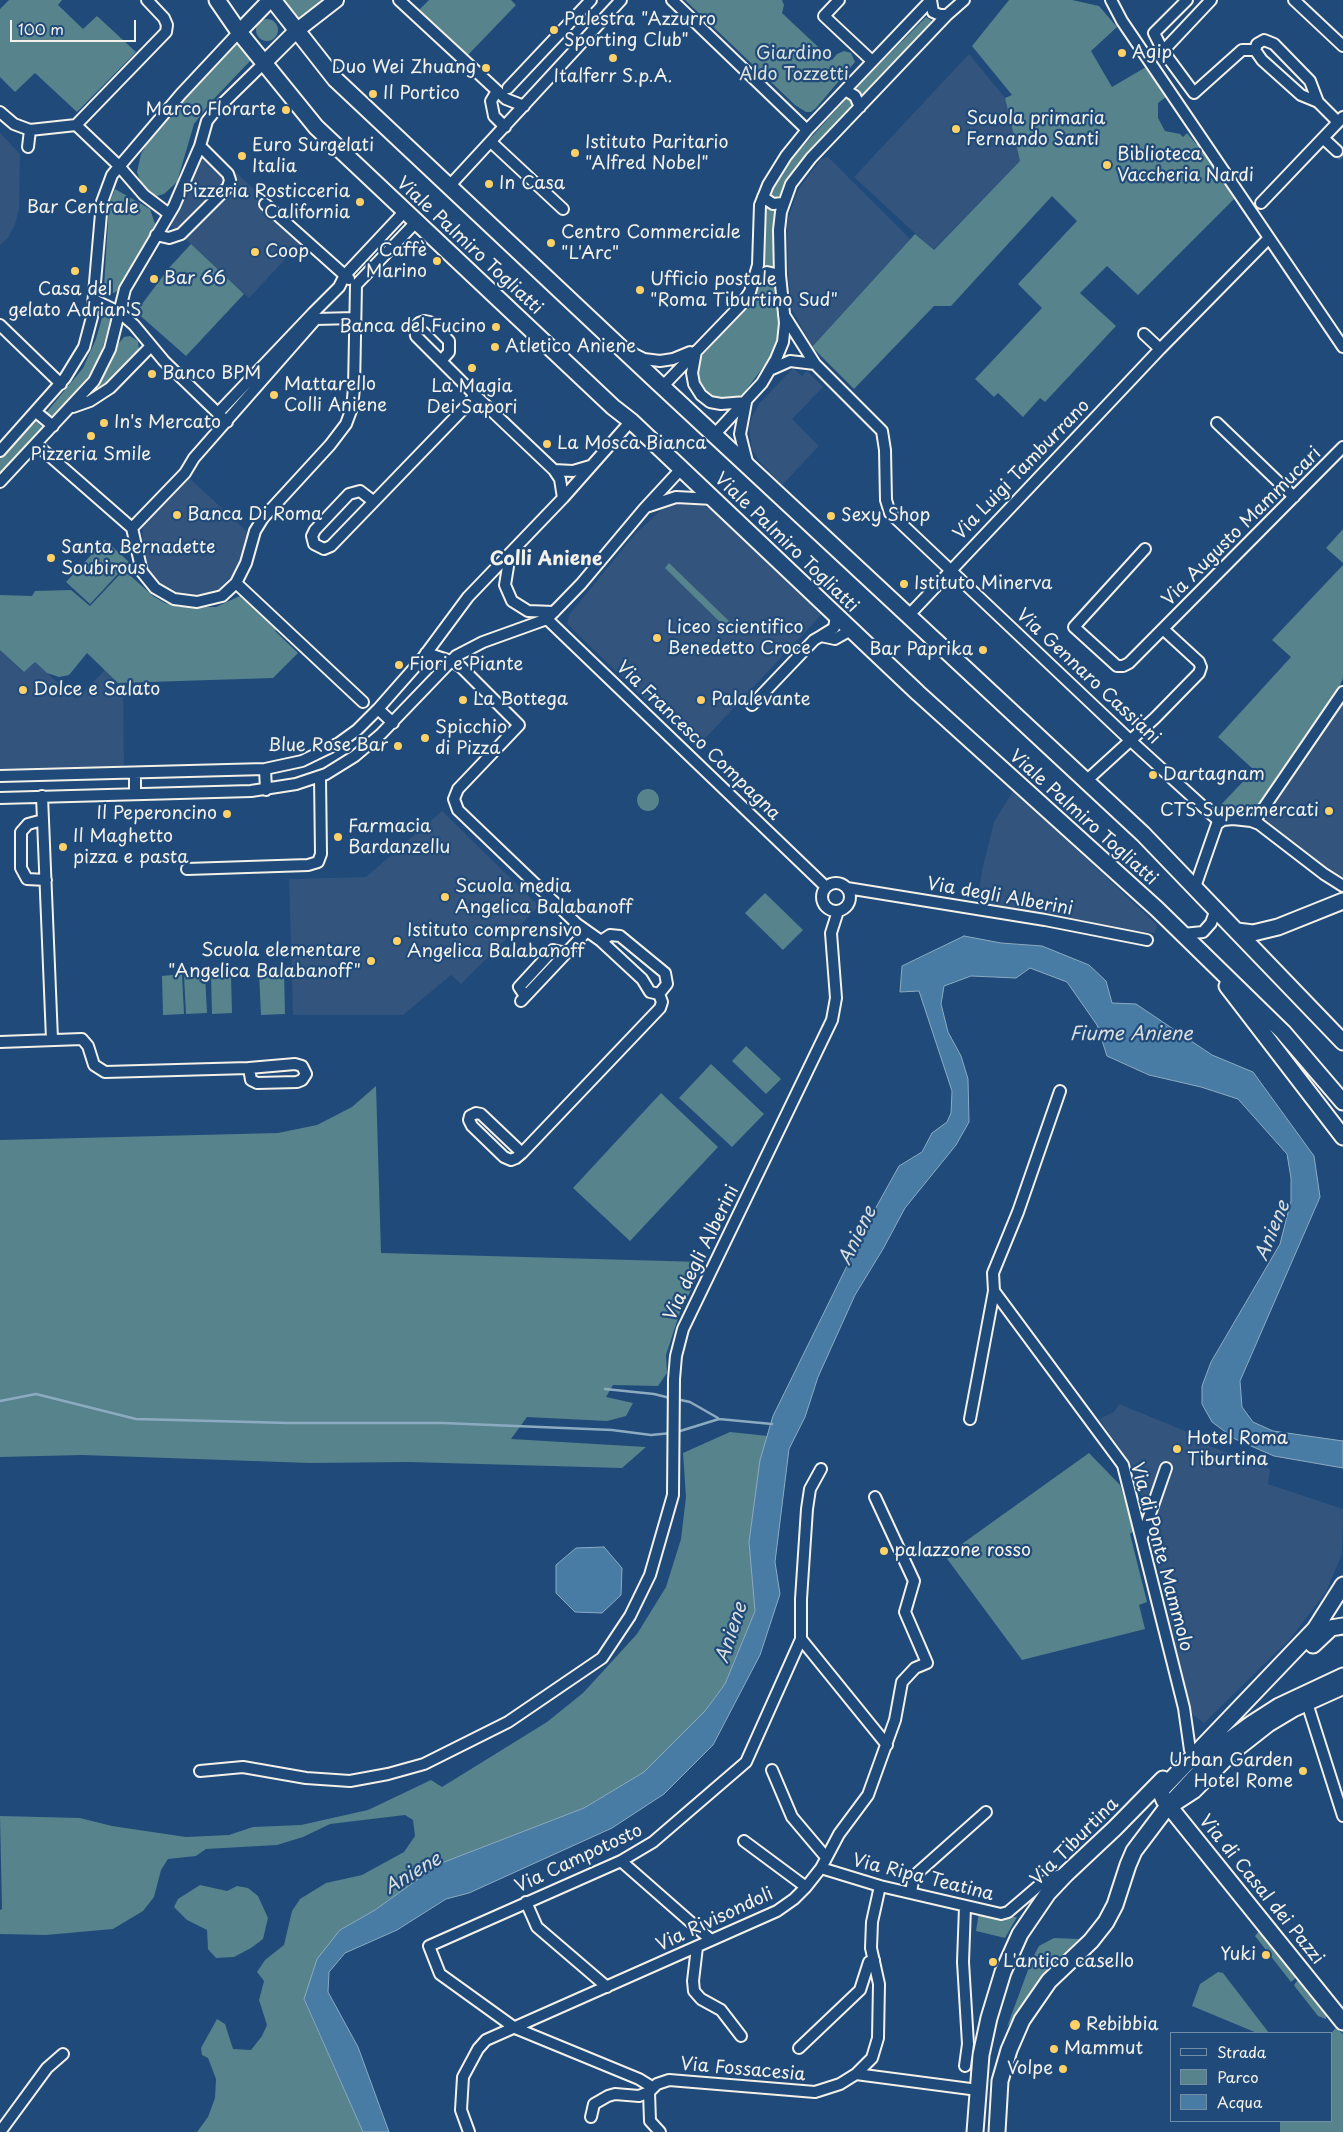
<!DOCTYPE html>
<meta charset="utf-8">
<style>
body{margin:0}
#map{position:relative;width:1343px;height:2132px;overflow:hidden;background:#1f4a7a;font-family:"Playpen Sans",sans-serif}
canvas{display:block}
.legend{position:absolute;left:1170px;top:2032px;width:162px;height:90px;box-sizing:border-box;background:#1f4a7a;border:1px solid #748da6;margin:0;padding:6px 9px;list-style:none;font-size:15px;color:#f4f1e8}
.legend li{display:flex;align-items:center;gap:10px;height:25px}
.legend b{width:25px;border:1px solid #748da6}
.scale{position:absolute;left:10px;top:20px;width:126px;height:22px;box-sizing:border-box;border:2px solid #f4f1e8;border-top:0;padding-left:6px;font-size:15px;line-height:18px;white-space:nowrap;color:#f4f1e8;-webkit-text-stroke:4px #1f4a7a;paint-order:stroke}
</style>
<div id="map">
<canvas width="1343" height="2132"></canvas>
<ul class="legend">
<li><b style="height:6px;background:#1f4a7a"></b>Strada</li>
<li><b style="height:14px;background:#57838c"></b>Parco</li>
<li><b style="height:14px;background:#487ca5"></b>Acqua</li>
</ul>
<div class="scale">100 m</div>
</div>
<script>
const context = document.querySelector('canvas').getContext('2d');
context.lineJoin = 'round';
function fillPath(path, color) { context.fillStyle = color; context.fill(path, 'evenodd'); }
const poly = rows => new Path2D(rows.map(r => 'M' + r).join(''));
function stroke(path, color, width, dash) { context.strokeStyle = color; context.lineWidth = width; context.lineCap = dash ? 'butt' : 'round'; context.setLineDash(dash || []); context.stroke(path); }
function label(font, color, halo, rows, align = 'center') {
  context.font = font + ' "Playpen Sans",sans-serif'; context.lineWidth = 4.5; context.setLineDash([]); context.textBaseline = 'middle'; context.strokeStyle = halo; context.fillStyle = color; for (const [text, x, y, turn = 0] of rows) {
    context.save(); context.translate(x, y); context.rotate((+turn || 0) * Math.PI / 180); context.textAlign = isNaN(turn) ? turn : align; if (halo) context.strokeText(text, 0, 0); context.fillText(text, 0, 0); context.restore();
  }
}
fillPath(poly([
 [969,54,1005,98,1020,161,933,250,854,177],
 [0,133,20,154,19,209,15,225,8,238,0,245],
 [203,142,306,237,249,298,167,222],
 [828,157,910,239,812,347,792,309,788,275,787,222,798,190,821,159],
 [793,368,802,376,807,371,823,387,792,419,819,446,782,485,759,461,752,449,749,427,752,417,759,404],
 [187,476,251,535,237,571,218,590,207,594,178,593,156,581,145,564,142,551,143,521],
 [679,502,702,505,720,514,823,613,696,748,567,624,569,615,635,534,662,509],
 [0,650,23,672,35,662,76,699,105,670,118,683,123,683,124,767,0,770],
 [1343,692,1343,886,1259,824],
 [1014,790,1157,925,1155,933,1084,924,977,905,982,870,994,822],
 [442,811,539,906,461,984,451,975,403,1015,293,1015,289,879,366,877],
 [1119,1404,1195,1435,1194,1440,1270,1469,1268,1484,1343,1509,1342,1554,1326,1592,1290,1639,1204,1723,1189,1712,1159,1567,1146,1521,1136,1471,1099,1419,1114,1412]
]), '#33547c');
fillPath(poly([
 [9,0,62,0,58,5,83,29,97,16,136,52,77,112,35,73,15,92,0,77,0,9],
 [283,0,322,0,297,20],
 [429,0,511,0,516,5,466,57,418,11],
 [685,0,782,0,784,5,782,13,832,60,837,54,844,51,851,53,855,62,816,108,811,112,806,112,795,105],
 [1009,0,1072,0,1099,6,1117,27,1091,51,1112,87,1146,67,1166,97,1158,103,1158,118,1165,131,1180,134,1183,137,1187,133,1196,144,1199,142,1234,199,1138,295,1107,266,1080,293,1116,326,1045,402,1040,398,1023,417,998,393,994,397,975,379,1042,308,1018,284,1077,221,1052,196,951,306,934,306,854,389,812,347,915,234,934,250,1020,161,1005,98,1012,95,972,46],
 [926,17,932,21,862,96,855,89],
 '256 30a11 11 0 1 1 22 0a11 11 0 1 1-22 0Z',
 [238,41,251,60,210,103,194,124,177,182,164,194,157,196,150,194,143,189,137,172,141,154,155,130],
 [848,97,855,104,798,164,786,182,778,199,770,196,784,167],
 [115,189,150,209,155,224,119,290,110,295,104,288,109,204],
 [766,207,775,209,774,267,763,267],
 [191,244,244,294,186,356,136,312,169,268],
 [768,279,774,280,780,328,773,354,743,394,736,398,724,400,711,397,697,379,699,359,752,301,762,281],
 [109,313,111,317,101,354,85,382,56,415,49,416,46,413,83,368,96,339,103,314],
 [130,336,138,341,139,351,99,392,96,391,94,389,108,369,119,343,124,337],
 [35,420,44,429,0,476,0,458],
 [1343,529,1343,563,1326,548],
 [105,540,129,562,90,604,66,582],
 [669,563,731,623,726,628,665,568],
 [1343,565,1343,678,1336,695,1258,806,1246,811,1224,812,1216,810,1254,770,1218,737,1291,657,1272,640],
 [124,570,153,596,165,603,180,607,216,607,242,595,278,628,275,631,298,653,273,678,118,683,87,653,69,675,59,677,47,673,35,662,24,672,0,650,0,595,32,596,35,591,71,590,90,606],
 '637 800a11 11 0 1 1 22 0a11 11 0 1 1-22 0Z',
 [765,893,803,930,783,950,745,913],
 [284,971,285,1014,261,1015,259,973],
 [182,974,184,1014,163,1015,162,976],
 [205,974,207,1013,186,1014,184,975],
 [211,976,231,976,232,1013,212,1014],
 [746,1046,781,1079,766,1094,732,1061],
 [711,1064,764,1114,732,1147,679,1098],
 [376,1086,381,1253,703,1262,703,1257,707,1258,680,1312,666,1355,667,1373,658,1386,613,1385,606,1397,633,1403,626,1416,607,1421,527,1417,511,1439,646,1447,622,1468,409,1462,310,1463,82,1455,0,1457,0,1140,278,1133,317,1125,352,1107],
 [661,1093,718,1147,630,1241,573,1188],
 [730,1432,768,1436,760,1461,749,1542,755,1611,725,1684,705,1711,644,1772,584,1808,439,1864,375,1910,340,1930,304,2000,363,2132,197,2132,208,2117,215,2098,216,2079,208,2058,202,2055,201,2048,217,2019,225,2024,233,2049,251,2050,262,2036,267,2025,259,2000,264,1981,257,1972,265,1960,284,1945,292,1911,300,1899,326,1883,362,1875,404,1852,415,1836,413,1820,405,1815,330,1824,303,1837,277,1845,206,1849,196,1856,168,1859,161,1870,154,1897,143,1911,113,1929,46,1935,0,1934,0,1910,2,1909,0,1816,80,1818,112,1826,186,1837,229,1835,253,1827,301,1825,368,1810,431,1780,442,1787,547,1722,583,1693,637,1634,666,1587,681,1539,686,1497,683,1453],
 [1089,1453,1120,1485,1134,1531,1130,1534,1147,1602,1139,1605,1145,1629,1022,1660,945,1556],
 [200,1885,227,1891,237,1886,248,1888,258,1896,268,1918,263,1939,251,1948,234,1957,216,1958,208,1949,207,1930,187,1920,174,1907,178,1899],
 [979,1912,1000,1917,1017,1917,1005,1938,976,1931],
 [1260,1930,1297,1977,1291,1982,1255,1936],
 [1054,1938,1079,1939,1051,1966,1007,2027,1032,1959,1039,1946],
 [1218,1972,1223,1973,1269,2033,1257,2033,1192,2006,1200,1984],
 [1297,1981,1300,1981,1326,2014,1326,2019,1318,2016,1296,1988,1294,1985],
 [1336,2028,1343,2034,1343,2132,1280,2132,1280,2121,1332,2121,1331,2033]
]), '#57838c');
const water = poly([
 [964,936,1001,943,1042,946,1089,965,1106,981,1112,1003,1136,1004,1212,1055,1253,1072,1314,1156,1320,1197,1240,1381,1242,1407,1253,1422,1273,1431,1343,1441,1343,1468,1274,1456,1235,1439,1212,1422,1202,1404,1202,1386,1211,1362,1280,1244,1291,1201,1291,1178,1287,1154,1238,1099,1201,1087,1149,1075,1107,1056,1097,1025,1067,982,1030,968,1016,978,971,976,944,986,941,1004,948,1032,961,1056,968,1079,969,1122,956,1145,905,1208,883,1249,855,1295,818,1377,805,1417,789,1449,775,1562,780,1594,760,1655,713,1745,664,1794,612,1828,469,1893,446,1899,397,1930,345,1953,329,1972,328,1992,358,2047,389,2132,363,2132,304,1999,317,1959,340,1930,375,1910,439,1864,584,1808,644,1772,705,1711,725,1684,755,1611,749,1542,760,1460,773,1416,874,1211,899,1166,922,1152,932,1133,947,1122,951,1113,952,1091,919,991,900,992,902,966,964,936],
 [604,1547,622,1568,621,1595,602,1613,575,1612,556,1593,556,1565,576,1548,604,1547]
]);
fillPath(water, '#487ca5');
stroke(water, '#8dabc0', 1);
stroke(poly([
 [605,1389,654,1394,670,1398],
 [676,1399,690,1402,718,1418],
 [0,1401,36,1394,136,1419,289,1423,443,1423,612,1430,651,1435,672,1433],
 [677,1432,719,1419,772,1424]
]), '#8dabc0', 2.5);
stroke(poly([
 [1337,151,1343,157]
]), '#3f638a', 10, [10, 5]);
const street = poly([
 [399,0,506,99,524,106],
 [672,0,807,130],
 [839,0,824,16,872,61],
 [931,0,933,12,940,15,947,15],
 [1111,0,1122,21,1343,347],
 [1187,0,1154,33,1163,51,1211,0],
 [1294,0,1343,46],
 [1163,51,1194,93,1242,50,1255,50],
 [508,88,591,0],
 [845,90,855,96,860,107],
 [497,91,491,101,494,116,505,127],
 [1318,102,1310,81,1274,44,1264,40,1257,44,1255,50,1262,60,1301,95,1318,102,1338,122],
 [0,112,14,124,30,130,76,125,118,165,144,195,169,214],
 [76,125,166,32,167,25,164,18,147,0],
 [1323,138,1337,151],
 [491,142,563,209],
 [28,147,30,130],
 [453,182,621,0],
 [763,197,773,204,783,203],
 [1261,203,1343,117],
 [265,204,349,279],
 [156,235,169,238,181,234,228,187,230,180,228,174,200,146],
 [756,277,767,272,780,275],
 [94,300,119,312,134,325,164,361,227,422],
 [784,315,815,364,882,431,885,450,886,500,890,513,1131,741,1220,822],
 [354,318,316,319,194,458,185,473,132,528,142,572,155,588,174,599,197,602,222,596,236,583,246,563,255,531,263,518,330,445,346,424,352,408,354,388,356,285,416,222],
 [316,319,313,313,339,287,345,275,405,211],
 [0,325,61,384],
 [1144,334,1160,349,1269,238],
 [696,351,692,373,694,384,701,395,710,402,721,404,746,402,740,434,747,462],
 [632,353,644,359,660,361,673,359,690,352],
 [441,361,449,352,449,341,430,322,425,321,419,323,415,328,416,336,474,394],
 [772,369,790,361,815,364],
 [662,387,740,306,750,292,758,265,760,205,768,185,786,156,807,130,931,0],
 [73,407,90,401,110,388,151,346],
 [36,412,53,426],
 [218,413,313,313],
 [1217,423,1294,497],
 [714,435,762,383,776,359,783,342,785,323,780,275,779,230,781,212,791,184,811,158,947,15,964,0],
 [36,444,132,528],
 [0,451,65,378,84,347,92,317,102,202,112,175,181,94,239,32],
 [554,470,573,471,590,466],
 [0,482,94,381,110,349,125,289,174,206,200,146,207,121,215,111,264,63],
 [373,501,360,491,349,494,315,530,312,536,314,544,324,549,331,546,471,401,474,394,554,470,560,479,563,498],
 [649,506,676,497,713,499],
 [1145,549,1074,627,1117,666,1123,666,1129,663,1343,447],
 [510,554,505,585,512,601,528,611,554,612],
 [236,583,363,702],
 [909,615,1160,349],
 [836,616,834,628,821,636,835,639,851,630],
 [547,619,826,887],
 [426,653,451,661,461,667,519,725,458,789,454,799,458,810,577,924,601,941,642,979,650,992,659,994],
 [752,705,814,640,821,636],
 [378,709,393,723],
 [265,769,266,790],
 [135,773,135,794],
 [0,776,265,769,302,761,339,743,357,730,378,709,422,659,468,597,563,498,631,421],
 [1086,781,1155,718,1199,673,1201,667,1199,662,1163,629],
 [42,796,52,1039],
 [0,798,251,791,296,784,326,774,355,756,381,734,456,656,483,642,547,619,581,584,644,509,681,469],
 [43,820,28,824,21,832,21,868,27,879,46,880],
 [1254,822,1343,692],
 [187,869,308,865,318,862,321,854,320,777],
 '822 897a14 14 0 1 1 28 0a14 14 0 1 1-28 0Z',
 [1195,887,1217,824,1223,820,1233,819,1251,821,1259,824,1324,874,1343,886],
 [847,888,1045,920,1147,940],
 [1183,934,1203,932,1211,923,1216,909],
 [601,941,610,935,620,936,665,973,667,984,659,994],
 [525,996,519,987,553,950,566,953],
 [521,1001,586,932],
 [0,1042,82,1039,88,1046,94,1065,105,1072,249,1068,295,1064,302,1066,306,1074,302,1080,297,1082,257,1083,251,1080,249,1068],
 [522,1153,481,1114,476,1113,470,1116,469,1120,472,1126,504,1157,511,1160,516,1158,522,1153,660,1008,662,1002,659,994],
 [994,1291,1123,1465,1184,1708,1190,1750],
 [970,1419,994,1291,993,1273,1018,1212,1060,1091],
 [1142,1537,1166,1468],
 [801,1639,887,1745],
 [1307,1703,1343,1816],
 [772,1770,792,1817,825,1856],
 [200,1771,243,1767,306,1778,350,1781,388,1774,424,1764,508,1722,602,1658,630,1616,650,1575,673,1495,674,1379,676,1356,683,1329,832,1020,836,998,831,933,838,911],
 [744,1841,806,1887],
 [621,1861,711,1940],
 [821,1868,880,1886,1001,1914,1008,1912,1043,1882,1063,1874],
 [911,1892,914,1876,986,1812],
 [526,1902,537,1927,607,1987],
 [697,1947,693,1981,694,1991,701,1999,721,2010,741,2036],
 [799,2048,860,1990,869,1962,874,1960],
 [965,2066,968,2044,963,1962,965,1907],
 [856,2074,872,2058,878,2038,879,1984,871,1948,872,1922,880,1886],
 [652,2087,639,2079,515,2028,440,1974,429,1946,621,1861,653,1842,746,1762,801,1639,801,1599,807,1509,810,1489,821,1469],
 [649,2092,650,2121,660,2132],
 [591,2117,594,2104,608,2096,615,2094,639,2096,649,2092,657,2084,669,2080,815,2092,840,2084,856,2074,978,2090],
 [0,2132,47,2068,63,2054],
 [469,2132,461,2110,463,2077,478,2049,486,2040,777,1911,794,1899,806,1887,821,1868,839,1834,868,1795,895,1720,902,1682,915,1668,927,1663,905,1612,914,1581,875,1497]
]);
const secondary = poly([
 [239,32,270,0],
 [264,63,296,31,336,0],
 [1174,1804,1194,1791,1232,1753,1269,1724,1294,1709,1343,1687]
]);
const primary = poly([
 [217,0,239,32,316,127,613,407,631,421,918,693,1157,909,1283,1032,1343,1102],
 [273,0,335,79,653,378,1143,834,1343,1042],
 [1237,931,1253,933,1278,927,1343,901],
 [1227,986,1343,1137],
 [1343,1585,1315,1629,1163,1788,1161,1793,1164,1800,1343,2022],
 [1313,1645,1331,1628,1343,1626],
 [975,2132,981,2055,989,2018,1003,1972,1020,1934,1048,1893,1066,1874,1115,1828,1163,1779],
 [997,2132,1000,2081,1009,2050,1022,2020,1049,1981,1091,1941,1106,1922,1115,1905,1128,1865,1134,1851,1168,1806,1229,1740,1251,1724,1279,1706,1343,1676]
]);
stroke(street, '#f4f1e8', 14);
stroke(secondary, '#f4f1e8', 18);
stroke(primary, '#f4f1e8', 19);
stroke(street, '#1f4a7a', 10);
stroke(secondary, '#1f4a7a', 14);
stroke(primary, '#1f4a7a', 15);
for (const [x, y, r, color] of [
 [554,30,5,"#ffd166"],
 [1122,53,5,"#ffd166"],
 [613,58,5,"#ffd166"],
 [486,68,5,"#ffd166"],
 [373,94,5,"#ffd166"],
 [286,110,5,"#ffd166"],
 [956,129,5,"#ffd166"],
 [575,153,5,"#ffd166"],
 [242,156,5,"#ffd166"],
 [1107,165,5,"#ffd166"],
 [489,184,5,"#ffd166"],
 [83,189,5,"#ffd166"],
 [360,202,5,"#ffd166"],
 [551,243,5,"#ffd166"],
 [255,252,5,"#ffd166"],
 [437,261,5,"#ffd166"],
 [75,271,5,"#ffd166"],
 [154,279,5,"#ffd166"],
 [640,290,5,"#ffd166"],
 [496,327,5,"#ffd166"],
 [495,347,5,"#ffd166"],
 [472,368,5,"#ffd166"],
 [152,374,5,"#ffd166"],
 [274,395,5,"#ffd166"],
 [104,423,5,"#ffd166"],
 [91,436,5,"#ffd166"],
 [547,444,5,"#ffd166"],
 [177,515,5,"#ffd166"],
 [831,516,5,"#ffd166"],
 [51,558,5,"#ffd166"],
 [904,584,5,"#ffd166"],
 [657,638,5,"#ffd166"],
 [983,650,5,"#ffd166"],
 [399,665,5,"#ffd166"],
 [23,690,5,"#ffd166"],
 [463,700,5,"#ffd166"],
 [701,700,5,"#ffd166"],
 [425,738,5,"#ffd166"],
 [398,746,5,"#ffd166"],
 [1153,775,5,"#ffd166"],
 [1329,811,5,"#ffd166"],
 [227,814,5,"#ffd166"],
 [338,837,5,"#ffd166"],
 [63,847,5,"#ffd166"],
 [445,897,5,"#ffd166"],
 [397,941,5,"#ffd166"],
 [371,961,5,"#ffd166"],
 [1177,1449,5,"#ffd166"],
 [884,1551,5,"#ffd166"],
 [1303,1771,5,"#ffd166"],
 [1266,1955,5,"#ffd166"],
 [993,1962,5,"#ffd166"],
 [1075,2025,6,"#ffd166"],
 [1054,2049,5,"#ffd166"],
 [1063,2069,5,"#ffd166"]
]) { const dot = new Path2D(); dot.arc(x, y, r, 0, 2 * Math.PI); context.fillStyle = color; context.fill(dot); stroke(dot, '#1f4a7a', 2); }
label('18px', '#f4f1e8', '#1f4a7a', [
 ["Palestra \"Azzurro",564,20],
 ["Sporting Club\"",564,41],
 ["Agip",1132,53],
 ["Duo Wei Zhuang",476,68,"right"],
 ["Italferr S.p.A.",613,77,"center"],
 ["Il Portico",383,94],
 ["Marco Florarte",276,110,"right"],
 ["Scuola primaria",966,119],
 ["Fernando Santi",966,140],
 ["Istituto Paritario",585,143],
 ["\"Alfred Nobel\"",585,164],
 ["Euro Surgelati",252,146],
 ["Italia",252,167],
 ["Biblioteca",1117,155],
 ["Vaccheria Nardi",1117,176],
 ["In Casa",499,184],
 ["Pizzeria Rosticceria",350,192,"right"],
 ["California",350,213,"right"],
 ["Bar Centrale",83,208,"center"],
 ["Centro Commerciale",561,233],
 ["\"L'Arc\"",561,254],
 ["Caffè",427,251,"right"],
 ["Marino",427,272,"right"],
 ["Coop",265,252],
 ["Bar 66",164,279],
 ["Ufficio postale",650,280],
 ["\"Roma Tiburtino Sud\"",650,301],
 ["Casa del",75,290,"center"],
 ["gelato Adrian'S",75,311,"center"],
 ["Banca del Fucino",486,327,"right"],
 ["Atletico Aniene",505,347],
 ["Banco BPM",162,374],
 ["Mattarello",284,385],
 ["Colli Aniene",284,406],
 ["La Magia",472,387,"center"],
 ["Dei Sapori",472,408,"center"],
 ["In's Mercato",114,423],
 ["La Mosca Bianca",557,444],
 ["Pizzeria Smile",91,455,"center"],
 ["Banca Di Roma",187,515],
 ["Sexy Shop",841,516],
 ["Santa Bernadette",61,548],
 ["Soubirous",61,569],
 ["Istituto Minerva",914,584],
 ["Liceo scientifico",667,628],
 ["Benedetto Croce",667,649],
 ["Bar Paprika",973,650,"right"],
 ["Fiori e Piante",409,665],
 ["Dolce e Salato",33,690],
 ["La Bottega",473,700],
 ["Palalevante",711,700],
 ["Spicchio",435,728],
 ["di Pizza",435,749],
 ["Blue Rose Bar",388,746,"right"],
 ["Dartagnam",1163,775],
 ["CTS Supermercati",1319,811,"right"],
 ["Il Peperoncino",217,814,"right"],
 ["Farmacia",348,827],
 ["Bardanzellu",348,848],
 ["Il Maghetto",73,837],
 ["pizza e pasta",73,858],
 ["Scuola media",455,887],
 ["Angelica Balabanoff",455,908],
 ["Istituto comprensivo",407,931],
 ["Angelica Balabanoff",407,952],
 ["Scuola elementare",361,951,"right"],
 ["\"Angelica Balabanoff\"",361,972,"right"],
 ["Hotel Roma",1187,1439],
 ["Tiburtina",1187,1460],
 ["palazzone rosso",894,1551],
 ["Urban Garden",1293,1761,"right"],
 ["Hotel Rome",1293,1782,"right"],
 ["Yuki",1256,1955,"right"],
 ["L'antico casello",1003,1962],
 ["Rebibbia",1086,2025],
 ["Mammut",1064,2049],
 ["Volpe",1053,2069,"right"]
], 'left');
label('18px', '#dce0da', '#1f4a7a', [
 ["Giardino",794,54],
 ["Aldo Tozzetti",794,75]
]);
label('18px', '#f4f1e8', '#1f4a7a', [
 ["Viale Palmiro Togliatti",469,246,43],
 ["Via Luigi Tamburrano",1022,470,-46],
 ["Via Augusto Mammucari",1242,527,-45],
 ["Viale Palmiro Togliatti",786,543,44],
 ["Via Gennaro Cassiani",1088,677,43],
 ["Via Francesco Compagna",698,741,44],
 ["Viale Palmiro Togliatti",1083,818,42],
 ["Via degli Alberini",1000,897,10],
 ["Via degli Alberini",702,1253,-64],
 ["Via di Ponte Mammolo",1161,1557,75],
 ["Via Tiburtina",1075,1842,-45],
 ["Via Campotosto",579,1859,-25],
 ["Via Ripa Teatina",923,1878,14],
 ["Via di Casal dei Pazzi",1261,1890,51],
 ["Via Rivisondoli",715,1920,-25],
 ["Via Fossacesia",743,2070,5]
]);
label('bold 19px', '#f4f1e8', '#1f4a7a', [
 ["Colli Aniene",546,560]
]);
label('italic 19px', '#dadfde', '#1f4a7a', [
 ["Fiume Aniene",1131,1035],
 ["Aniene",1273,1231,-68],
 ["Aniene",858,1236,-64],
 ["Aniene",732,1633,-72],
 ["Aniene",413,1874,-31]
]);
</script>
